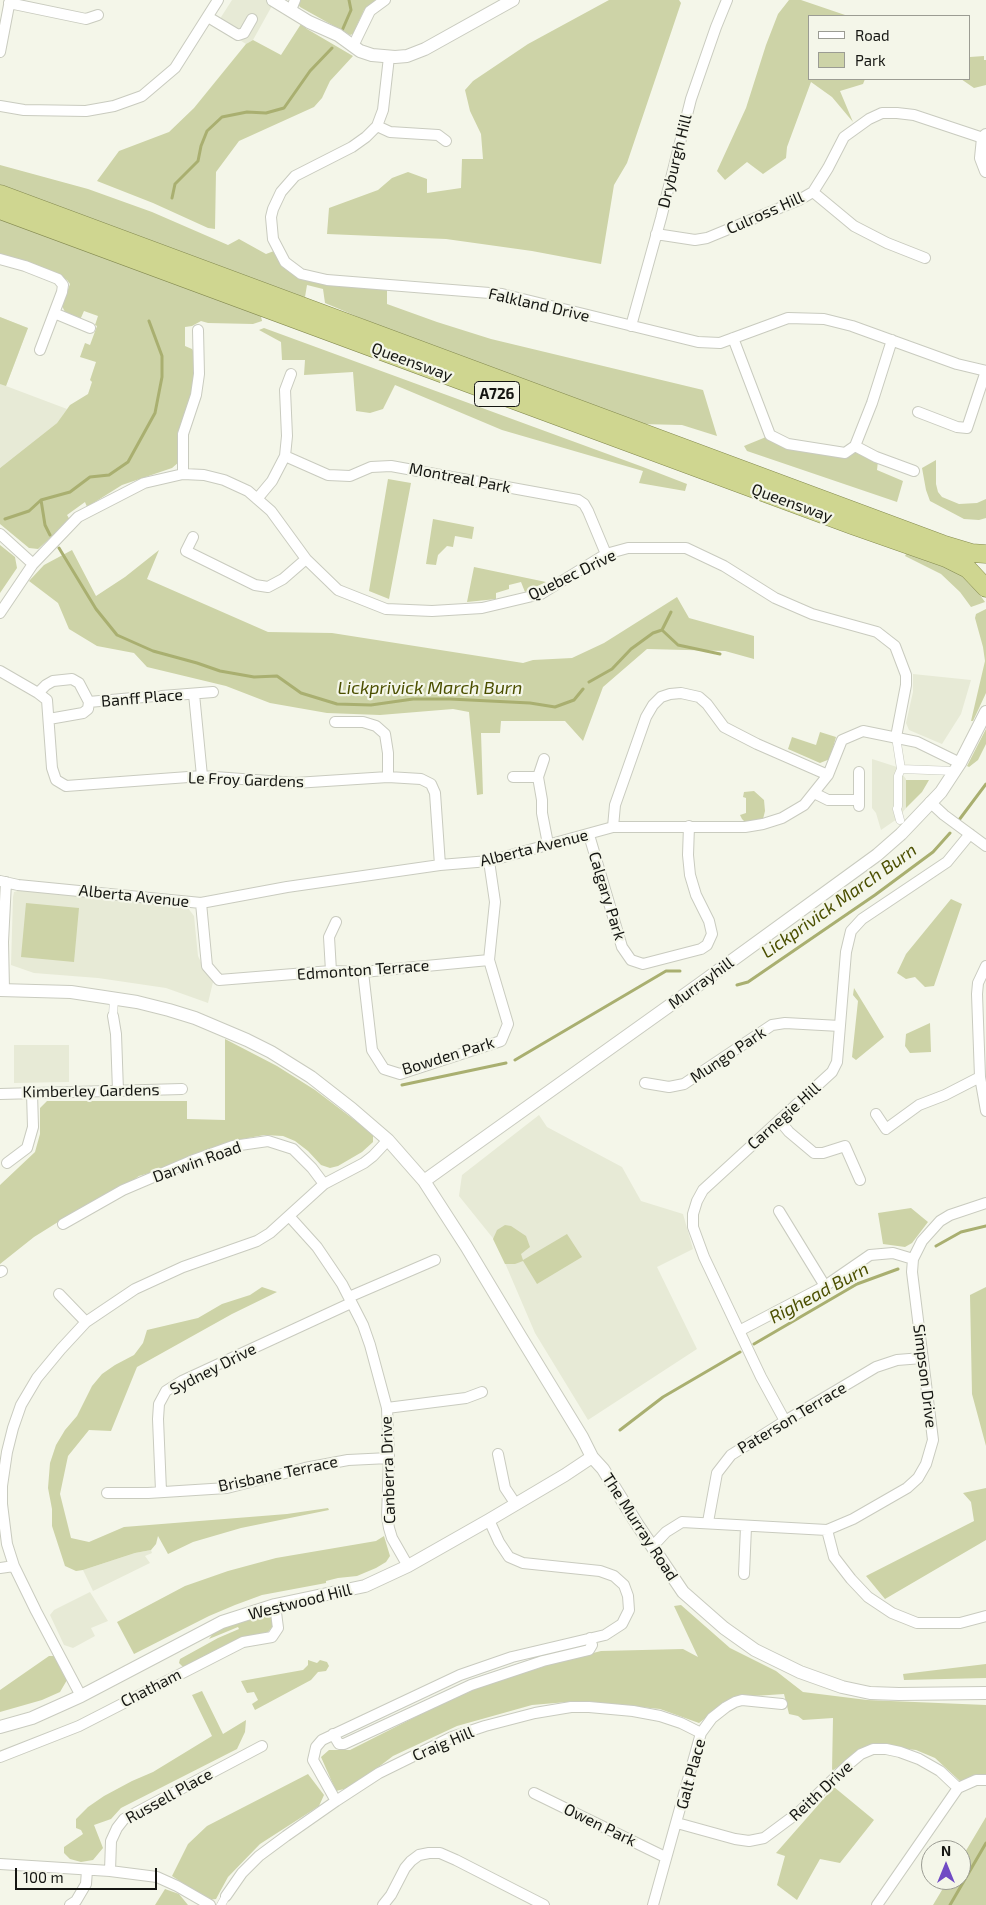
<!DOCTYPE html>
<style>
body{margin:0}
#map{position:relative;width:986px;height:1905px;overflow:hidden;background:#f4f6e9;font-family:"Exo 2",sans-serif}
canvas{display:block}
.legend{position:absolute;left:808px;top:15px;width:162px;height:65px;box-sizing:border-box;background:#f4f6e9;border:1px solid #9b9c93;margin:0;padding:6px 9px;list-style:none;font-size:15px;color:#151612}
.legend li{display:flex;align-items:center;gap:10px;height:25px}
.legend b{width:25px;border:1px solid #9b9c93}
.north{position:absolute;left:921px;top:1840px;width:50px;height:50px;box-sizing:border-box;background:#f4f6e9;border:1px solid #9b9c93;border-radius:50%;rotate:0deg;font-size:14px;font-weight:700;line-height:20px;text-align:center;color:#151612}
.north::after{content:'';display:block;margin:auto;width:18px;height:22px;background:#704bc4;clip-path:polygon(50% 0,100% 100%,50% 72%,0 100%)}
.scale{position:absolute;left:15px;top:1868px;width:142px;height:22px;box-sizing:border-box;border:2px solid #151612;border-top:0;padding-left:6px;font-size:15px;line-height:18px;white-space:nowrap;color:#151612;-webkit-text-stroke:4px #f4f6e9;paint-order:stroke}
</style>
<div id="map">
<canvas width="986" height="1905"></canvas>
<ul class="legend">
<li><b style="height:6px;background:#fff"></b>Road</li>
<li><b style="height:14px;background:#cdd3a7"></b>Park</li>
</ul>
<div class="north">N</div>
<div class="scale">100 m</div>
</div>
<script>
const context = document.querySelector('canvas').getContext('2d');
context.lineJoin = 'round';
function fillPath(path, color) { context.fillStyle = color; context.fill(path, 'evenodd'); }
const poly = rows => new Path2D(rows.map(r => 'M' + r).join(''));
function stroke(path, color, width, dash) { context.strokeStyle = color; context.lineWidth = width; context.lineCap = dash ? 'butt' : 'round'; context.setLineDash(dash || []); context.stroke(path); }
function label(font, color, halo, rows, align = 'center') {
  context.font = font + ' "Exo 2",sans-serif'; context.lineWidth = 4.5; context.setLineDash([]); context.textBaseline = 'middle'; context.strokeStyle = halo; context.fillStyle = color; for (const [text, x, y, turn = 0] of rows) {
    context.save(); context.translate(x, y); context.rotate((+turn || 0) * Math.PI / 180); context.textAlign = isNaN(turn) ? turn : align; if (halo) context.strokeText(text, 0, 0); context.fillText(text, 0, 0); context.restore();
  }
}
fillPath(poly([
 [232,0,267,0,273,4,253,40,246,44,216,25],
 [0,317,28,328,6,386,67,409,57,423,0,468],
 [913,674,971,680,961,714,942,744,909,730,906,723,913,692],
 [872,759,897,767,906,779,906,808,897,819,881,830,876,813,872,808],
 [24,889,188,908,194,916,198,956,206,973,213,982,208,1003,166,988,98,978,34,973,11,965,13,897,14,892],
 [14,1045,69,1045,69,1082,14,1083],
 [539,1115,547,1127,622,1167,641,1201,683,1214,693,1249,657,1267,697,1349,588,1420,535,1333,496,1242,459,1196,462,1175],
 [151,1550,152,1553,145,1556,150,1563,93,1591,83,1570,135,1553],
 [90,1592,108,1621,91,1628,95,1636,73,1648,64,1645,50,1615,54,1610]
]), '#e7ead6');
fillPath(poly([
 [298,0,380,0,364,10,353,34,350,35,300,7,297,2],
 [609,0,679,0,681,3,627,163,614,185,601,264,532,251,446,239,327,234,329,208,378,190,392,178,408,172,427,179,427,193,461,188,462,159,483,159,481,134,470,111,465,90,473,81,528,44],
 [789,0,801,0,848,16,810,16,810,79,865,79,863,84,840,91,853,122,832,97,811,82,787,147,786,158,763,174,747,162,725,180,717,171,746,108,766,45,778,14],
 [301,24,307,29,353,56,330,81,322,98,314,107,239,141,216,172,215,229,208,228,153,203,97,181,119,151,169,132,194,108,246,44,253,40,281,55],
 [984,56,984,60,986,60,986,85,974,88,961,79,956,79,970,79,970,57],
 [0,165,88,189,152,212,228,245,239,239,266,254,274,251,292,273,387,290,387,304,437,322,491,339,703,390,717,436,682,425,640,424,396,333,325,303,323,289,307,285,305,297,285,293,0,186],
 [0,217,260,311,262,321,253,324,208,323,201,321,192,326,185,327,185,346,192,349,195,354,197,371,179,462,172,468,122,485,87,507,85,502,67,515,70,520,38,549,29,548,0,524,0,468,57,423,70,405,88,394,92,382,90,380,96,362,80,357,85,343,90,345,97,326,95,325,98,316,84,311,80,320,66,314,62,306,70,284,67,280,0,254],
 [0,317,28,328,6,386,0,384],
 [264,328,643,467,687,484,685,491,639,483,643,471,502,430,395,385,383,409,370,413,356,411,353,372,304,375,305,360,282,360,281,342,259,330],
 [766,437,837,455,858,451,878,461,877,470,903,481,897,502,747,451,744,446],
 [936,460,936,484,938,492,942,497,959,504,977,503,986,499,986,518,979,520,964,519,930,501,926,490,922,468],
 [388,479,411,483,389,599,369,591],
 [433,519,474,527,472,539,455,536,453,547,447,546,438,555,436,565,426,564],
 [0,545,15,557,17,568,0,593],
 [72,550,96,596,125,577,159,550,147,579,268,632,332,633,523,663,533,660,572,658,604,643,677,597,689,618,754,636,754,659,725,651,647,649,603,687,583,741,565,721,501,721,500,733,481,733,483,794,477,795,469,712,453,709,380,715,327,713,270,703,226,686,147,667,134,653,97,646,69,629,58,603,29,581,44,565],
 [907,552,954,569,973,585,985,602,971,607,960,592,941,574,905,556],
 [474,567,546,582,525,592,521,582,509,585,509,589,496,593,496,599,467,602],
 [986,609,986,693,973,721,971,721,985,661,983,647,975,618,976,614],
 [986,729,986,744,978,760,969,767,967,766],
 [820,732,836,737,830,759,820,763,788,749,792,737,816,745],
 [906,780,929,780,922,792,906,808],
 [754,791,764,800,765,811,763,819,746,823,742,819,740,815,746,813,746,798,743,797,744,792],
 [951,899,962,904,934,986,925,987,915,977,906,979,897,973,906,954],
 [26,903,79,908,74,962,21,957],
 [854,988,884,1037,856,1060,852,1057,858,1001,853,995],
 [930,1023,931,1052,910,1053,905,1046,906,1034],
 [225,1039,277,1066,315,1090,373,1134,373,1142,362,1152,338,1166,330,1168,321,1165,308,1151,295,1141,283,1136,264,1135,243,1139,191,1161,139,1176,124,1187,66,1217,34,1237,0,1264,0,1185,35,1152,40,1134,40,1108,47,1101,187,1101,187,1119,225,1120],
 [911,1208,928,1222,912,1243,905,1247,883,1244,878,1213],
 [505,1225,511,1226,526,1236,530,1247,521,1254,523,1260,567,1234,582,1257,537,1284,523,1261,515,1264,505,1264,493,1239,497,1230],
 [262,1287,277,1292,232,1314,137,1367,111,1431,89,1430,68,1456,60,1494,71,1538,89,1542,124,1527,287,1514,328,1508,329,1510,241,1528,193,1542,168,1554,158,1536,156,1544,151,1550,135,1553,83,1570,76,1571,65,1566,52,1526,52,1509,48,1488,50,1463,56,1445,65,1430,77,1416,92,1386,102,1374,115,1365,134,1355,143,1343,147,1330,198,1318,222,1304,250,1295],
 [986,1287,986,1446,972,1394,970,1295],
 [986,1488,986,1540,885,1599,866,1576,974,1521,971,1502,963,1493],
 [384,1536,390,1556,386,1562,376,1568,357,1576,338,1578,326,1581,326,1583,262,1595,235,1605,209,1616,134,1654,117,1622,185,1586,228,1571,276,1558,376,1541],
 [681,1605,730,1648,776,1671,803,1692,867,1700,986,1705,986,1774,978,1774,961,1782,935,1758,916,1750,870,1745,832,1771,833,1718,803,1720,798,1716,789,1714,784,1694,754,1696,729,1700,699,1723,660,1709,579,1701,532,1705,457,1726,393,1756,352,1787,336,1791,321,1757,329,1750,350,1750,431,1709,480,1687,561,1661,601,1651,683,1649,698,1657,674,1606],
 [265,1614,270,1616,273,1619,274,1625,266,1634,238,1639,189,1664,183,1667,179,1663,180,1659,218,1638,239,1629,238,1627,209,1639,213,1633,229,1626],
 [49,1656,54,1656,67,1680,60,1692,42,1700,0,1712,0,1690],
 [308,1660,317,1663,320,1660,327,1662,329,1666,326,1671,318,1672,311,1680,255,1710,252,1704,258,1700,254,1692,247,1693,241,1681,303,1670,308,1665],
 [986,1664,986,1678,904,1680,903,1674],
 [202,1691,223,1734,246,1720,245,1732,237,1749,121,1808,111,1819,94,1825,103,1848,93,1860,81,1862,70,1859,64,1853,64,1847,83,1834,81,1830,76,1828,76,1819,88,1807,104,1796,132,1781,153,1772,212,1736,192,1695],
 [308,1774,324,1795,319,1806,260,1844,228,1877,216,1899,208,1900,172,1876,188,1844,207,1826],
 [834,1787,874,1820,840,1863,820,1859,797,1900,777,1885,785,1856,776,1853],
 [986,1817,986,1905,933,1905,948,1880,961,1880,961,1859],
 [165,1889,179,1894,188,1905,155,1905]
]), '#cdd3a7');
stroke(poly([
 [341,33,351,10,349,0],
 [172,198,175,184,198,161,201,146,207,131,222,117,247,112,266,113,284,108,310,71,332,48],
 [41,500,45,525,50,535],
 [5,519,29,511,41,500,70,492,90,477,109,475,128,462,155,413,162,377,162,356,149,321],
 [59,548,96,609,117,635,153,651,197,663,220,671,254,677,277,676,301,693,337,704,371,705,413,699,450,699,530,703,555,707,574,700,583,689],
 [662,630,671,612],
 [589,682,612,669,631,649,653,633,662,630,678,645,720,654],
 [959,820,986,784],
 [737,985,748,982,875,895,933,852,950,833],
 [515,1060,666,971,680,971],
 [402,1085,506,1063],
 [936,1246,961,1232,986,1226],
 [754,1344,857,1284,898,1269],
 [620,1430,663,1397,740,1352],
 [950,1905,986,1843]
]), '#a9af70', 3);
const pedestrian = poly([
 [896,737,901,769,898,776,898,806],
 [901,769,955,771],
 [897,809,900,820],
 [113,1016,114,998],
 [221,1905,226,1896]
]);
const minor = poly([
 [9,3,86,19,98,15],
 [291,10,295,0],
 [208,17,238,35,244,33,252,19],
 [353,46,370,11,385,0],
 [0,52,10,0],
 [389,57,383,110,377,126,366,137,352,147,295,176,281,192,273,209,271,217,273,239,285,262,301,274,327,280,502,294,698,342,720,343,788,318,824,319,852,326,957,364,986,371],
 [0,106,24,110,86,111,114,106,142,96,175,68,218,0],
 [377,126,390,132,438,135,446,141],
 [813,192,854,226,887,243,925,258],
 [656,234,695,240,707,238,799,200,813,192,828,168,844,137,869,119,882,113,897,113,914,115,983,138],
 [0,259,25,266,58,279,63,285,62,292,40,350],
 [54,313,90,328],
 [631,326,661,218,691,99,716,27,727,0],
 [733,338,770,435,788,444,845,453,855,446,872,403,892,340],
 [918,412,957,427,967,428,986,371],
 [855,446,876,457,914,471],
 [285,456,328,475,350,476,371,467,391,466,578,500,584,504,588,511,606,554],
 [183,474,183,434,196,395,199,374,198,330],
 [257,499,272,481,285,456,287,436,285,390,291,374],
 [0,534,33,564],
 [193,537,186,551,255,585,268,587,283,579,306,559],
 [0,613,33,564,78,517,144,483,183,474,204,475,224,480,248,491,271,511,306,559,338,590,386,609,432,611,482,608,541,594,606,554,628,548,686,548,724,566,775,598,812,614,877,632,895,646,906,675,906,685,896,737],
 [0,671,38,693,47,700,52,768,56,780,66,786,202,776,295,783,388,777,421,779,431,784,435,793,440,865],
 [38,693,46,685,53,681,72,679,79,683,89,702,88,709,83,713,49,719],
 [194,694,202,776],
 [162,696,213,692],
 [89,702,155,696],
 [335,722,363,722,376,726,385,734,388,753,388,777],
 [544,759,538,777,542,800,542,813,548,844],
 [859,772,859,806],
 [513,777,538,777],
 [814,793,828,800,859,800],
 [930,802,944,815,986,846],
 [613,827,615,805,646,717,653,705,661,697,670,694,681,693,699,697,707,704,724,727,757,744,828,775],
 [589,835,622,947,631,960,643,964,701,949,707,945,712,934,709,921,696,895,690,875,688,855,689,826],
 [0,881,18,885,201,903,287,887,440,865,489,861,613,827,745,827,763,824,782,818,804,805,828,775,842,740,863,731,917,742,960,763],
 [201,903,207,966,219,980,331,971,363,972,489,960],
 [986,966,978,983,977,994,980,1077,986,1111],
 [331,971,329,937,336,922],
 [363,972,372,1050,384,1069,400,1074,501,1041,508,1024,489,960,495,902,489,861],
 [4,989,3,942,6,882],
 [113,1016,116,1034,118,1091],
 [645,1083,669,1087,684,1084,772,1025,785,1023,840,1026],
 [0,1094,182,1089],
 [876,1114,886,1129,919,1105,945,1095,980,1077],
 [779,1120,789,1132,814,1153,823,1153,845,1146,860,1180],
 [7,1163,27,1148,33,1127,32,1093],
 [779,1211,825,1286],
 [289,1216,317,1247,342,1284,363,1325,370,1345,387,1408,389,1458,387,1517,389,1528,392,1538,408,1566],
 [63,1224,123,1190,191,1161,233,1146,268,1141,293,1149,312,1168,324,1184],
 [0,1272,2,1271],
 [59,1294,86,1322],
 [349,1297,435,1260],
 [739,1331,825,1286,870,1255,893,1253,913,1259],
 [387,1408,466,1398,482,1392],
 [785,1421,761,1377,704,1257,693,1227,693,1214,697,1201,703,1190,832,1072,837,1062,846,952,851,931,862,919,947,862,970,834],
 [498,1454,505,1488,515,1503],
 [161,1491,158,1419,159,1404,166,1391,182,1381,351,1303],
 [107,1493,148,1493,227,1488,305,1468,348,1460,389,1458],
 [708,1522,717,1473,731,1455,785,1421,876,1367,897,1360,922,1358],
 [827,1530,834,1557,851,1579,868,1597,892,1613,917,1623,960,1623,986,1616],
 [652,1547,666,1532,682,1522,827,1530,853,1519,907,1488,918,1478,926,1464,933,1440,912,1272,913,1259,922,1241,940,1221,950,1215,986,1203],
 [0,1568,14,1566],
 [744,1574,746,1527],
 [81,1696,36,1611,14,1566,7,1544,2,1504,2,1486,7,1452,13,1428,21,1405,37,1378,61,1349,86,1322,135,1289,183,1267,257,1241,270,1233,324,1184,364,1163,373,1156,388,1140],
 [333,1734,339,1744,344,1744,471,1685,543,1661,589,1650,592,1645,590,1638],
 [0,1757,79,1726,243,1642,272,1637,278,1628,275,1605],
 [534,1793,665,1857],
 [336,1801,313,1760,316,1747,322,1740,460,1675,512,1657,605,1635,622,1624,629,1610,628,1596,624,1585,614,1576,600,1571,523,1563,509,1557,499,1542,489,1520],
 [677,1823,735,1839,749,1841,764,1838,799,1812,849,1764,861,1754,873,1749,886,1749,900,1752,919,1759,940,1771,958,1788],
 [0,1864,110,1871,157,1877,177,1886,210,1905],
 [110,1871,111,1841,117,1828,124,1819,262,1746],
 [226,1896,242,1873,259,1856,286,1836,336,1801,379,1773,452,1737,485,1726,535,1713,571,1707,589,1707,633,1711,660,1716,681,1723,701,1733],
 [70,1905,76,1901,86,1884,87,1870],
 [383,1905,391,1895,405,1868,411,1861,419,1855,429,1853,440,1853,456,1860,544,1905],
 [653,1905,701,1733,712,1718,726,1707,735,1702,742,1700,782,1704],
 [877,1905,958,1788,976,1780,986,1780]
]);
const tertiary = poly([
 [273,0,309,22,338,35,360,51,372,55,395,57,407,56,425,49,513,0],
 [986,135,983,138,981,158,986,171],
 [0,990,71,992,137,1002,169,1010,195,1018,247,1040,271,1052,311,1077,352,1109,388,1140,424,1181,466,1246,519,1334,582,1437,592,1457,603,1469,637,1524,683,1592,724,1628,755,1650,800,1672,842,1687,870,1693,899,1694,986,1693],
 [424,1181,697,986,877,855,901,834,941,792,960,763,986,712],
 [0,1727,32,1718,81,1696,222,1622,275,1605,365,1586,408,1566,489,1520,565,1475,592,1457]
]);
const trunk = poly([
 [0,194,942,544,972,553,986,554],
 [0,210,852,525,946,558,968,569,986,588]
]);
stroke(pedestrian, '#c9cbbf', 9);
stroke(minor, '#c9cbbf', 12);
stroke(tertiary, '#c9cbbf', 14);
stroke(trunk, '#868c52', 19);
stroke(pedestrian, '#fff', 8);
stroke(minor, '#fff', 10);
stroke(tertiary, '#fff', 12);
stroke(trunk, '#cfd690', 18);
for (const [x, y, w] of [
 [497,394,45]
]) { const box = new Path2D(); box.roundRect(x - w / 2, y - 12.5, w, 25, 4); context.fillStyle = '#f4f6e9'; context.fill(box); stroke(box, '#151612', 1); }
label('bold 15px', '#151612', null, [
 ["A726",497,394]
]);
label('16px', '#151612', '#f4f6e9', [
 ["Dryburgh Hill",675,161,-76],
 ["Culross Hill",765,213,-24],
 ["Falkland Drive",539,305,13],
 ["Queensway",412,362,20],
 ["Montreal Park",460,478,11],
 ["Queensway",792,503,20],
 ["Quebec Drive",572,575,-26],
 ["Banff Place",142,698,-5],
 ["Le Froy Gardens",246,780,2],
 ["Alberta Avenue",534,848,-14],
 ["Alberta Avenue",134,896,6],
 ["Calgary Park",607,896,73],
 ["Edmonton Terrace",363,970,-4],
 ["Murrayhill",701,983,-36],
 ["Mungo Park",728,1055,-34],
 ["Bowden Park",448,1056,-17],
 ["Kimberley Gardens",91,1091,-1],
 ["Carnegie Hill",784,1116,-42],
 ["Darwin Road",197,1162,-20],
 ["Sydney Drive",213,1369,-27],
 ["Simpson Drive",925,1376,83],
 ["Paterson Terrace",792,1418,-31],
 ["Canberra Drive",388,1470,-92],
 ["Brisbane Terrace",278,1474,-12],
 ["The Murray Road",640,1527,57],
 ["Westwood Hill",300,1602,-14],
 ["Chatham",151,1688,-27],
 ["Craig Hill",443,1744,-23],
 ["Galt Place",691,1774,-75],
 ["Reith Drive",821,1791,-43],
 ["Russell Place",169,1796,-29],
 ["Owen Park",600,1825,26]
]);
label('italic 18px', '#4b4f00', '#f4f6e9', [
 ["Lickprivick March Burn",430,688],
 ["Lickprivick March Burn",839,901,-35],
 ["Righead Burn",819,1293,-28]
]);
</script>
